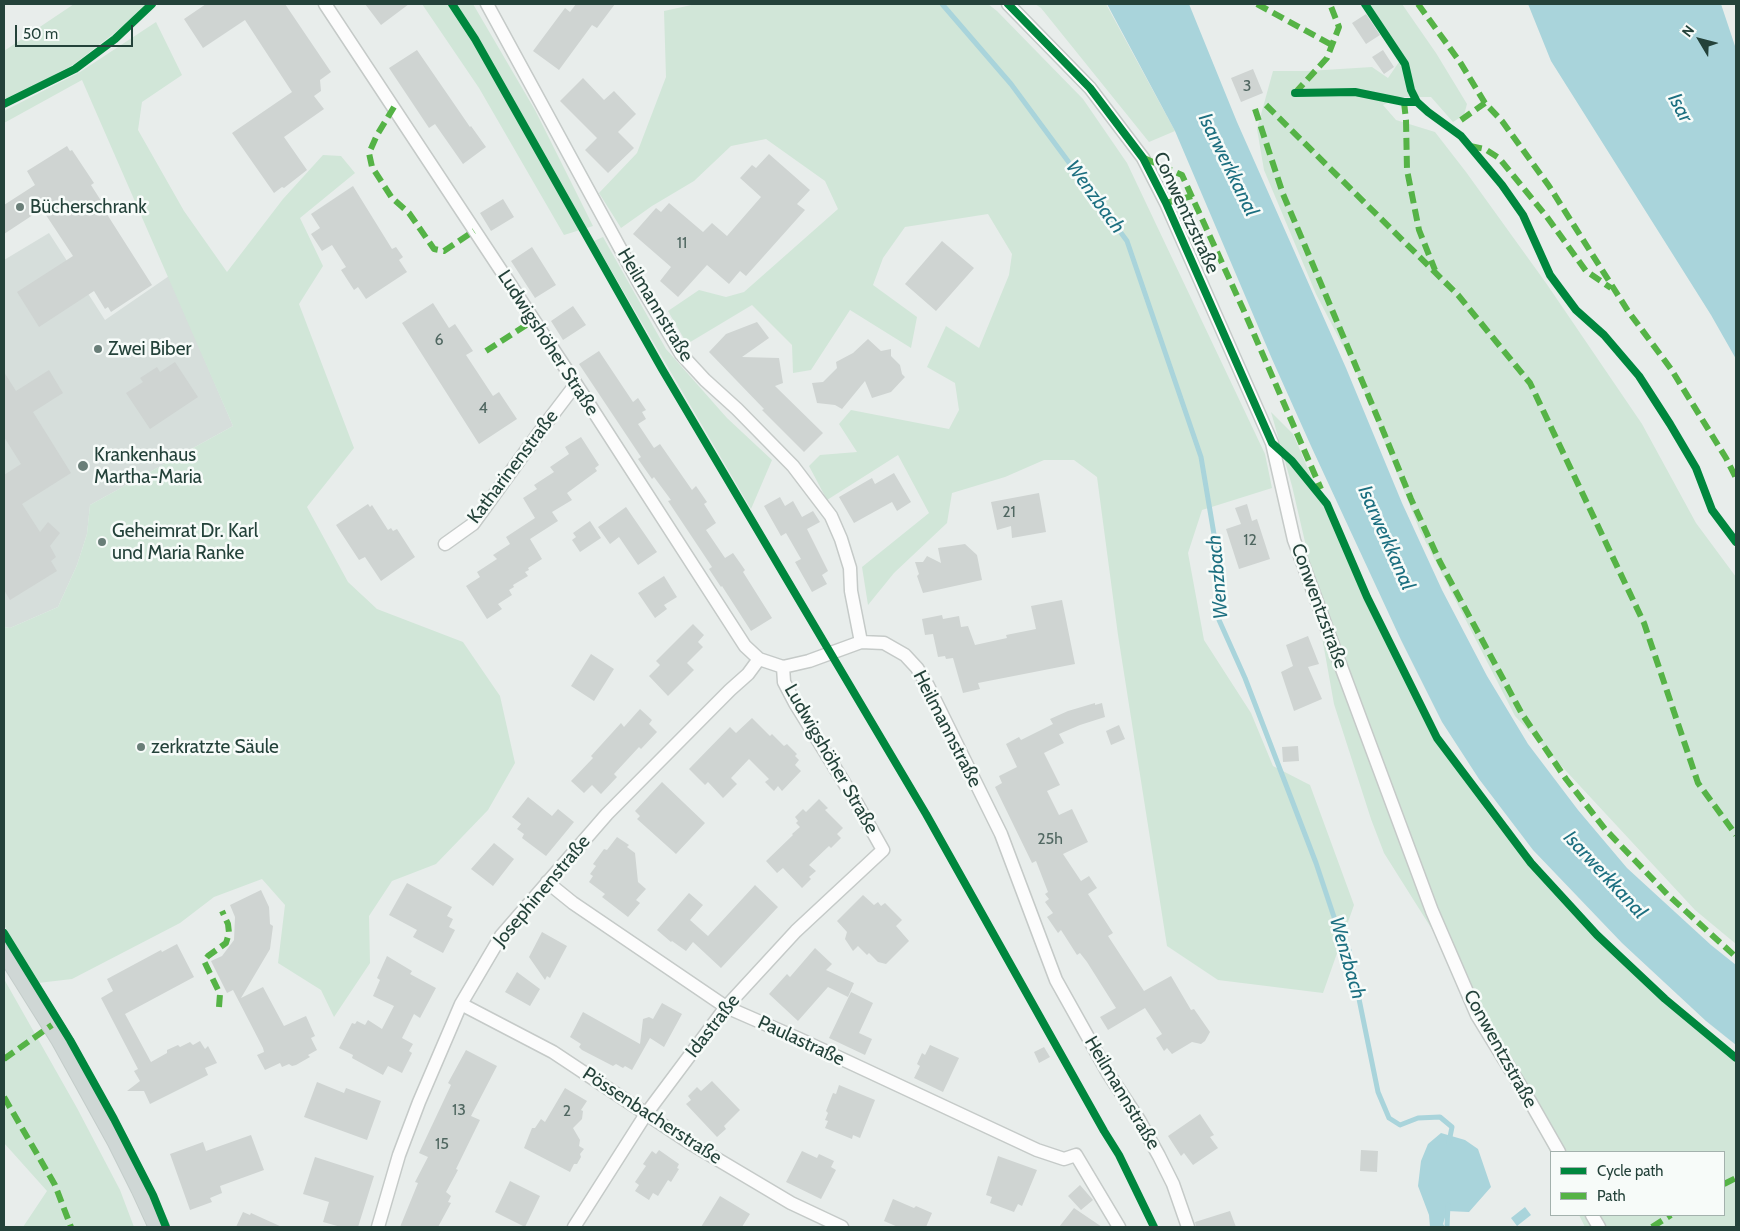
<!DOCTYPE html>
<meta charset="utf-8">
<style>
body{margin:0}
#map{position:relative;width:1740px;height:1231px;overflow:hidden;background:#e8edeb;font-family:Cabin,sans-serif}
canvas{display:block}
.frame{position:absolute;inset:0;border:5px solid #24423a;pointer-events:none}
.legend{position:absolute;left:1550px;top:1151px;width:175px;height:65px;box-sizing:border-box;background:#f7fbf9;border:1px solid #a3b1ad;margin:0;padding:6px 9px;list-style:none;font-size:15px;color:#24423a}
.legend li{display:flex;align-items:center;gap:10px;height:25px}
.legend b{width:25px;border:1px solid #a3b1ad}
.north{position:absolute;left:1675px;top:15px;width:50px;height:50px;-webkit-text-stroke:4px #f7fbf9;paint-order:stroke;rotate:307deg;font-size:14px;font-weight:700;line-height:20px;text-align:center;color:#24423a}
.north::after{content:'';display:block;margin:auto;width:18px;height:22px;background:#24423a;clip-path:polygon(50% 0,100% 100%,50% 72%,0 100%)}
.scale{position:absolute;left:15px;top:25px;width:118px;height:22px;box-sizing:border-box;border:2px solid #24423a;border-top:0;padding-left:6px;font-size:15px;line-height:18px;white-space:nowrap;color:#24423a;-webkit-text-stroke:4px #f7fbf9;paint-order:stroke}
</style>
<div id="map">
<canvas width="1740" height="1231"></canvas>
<div class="frame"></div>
<ul class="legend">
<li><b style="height:6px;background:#00873e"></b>Cycle path</li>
<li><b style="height:6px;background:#55b346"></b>Path</li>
</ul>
<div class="north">N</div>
<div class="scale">50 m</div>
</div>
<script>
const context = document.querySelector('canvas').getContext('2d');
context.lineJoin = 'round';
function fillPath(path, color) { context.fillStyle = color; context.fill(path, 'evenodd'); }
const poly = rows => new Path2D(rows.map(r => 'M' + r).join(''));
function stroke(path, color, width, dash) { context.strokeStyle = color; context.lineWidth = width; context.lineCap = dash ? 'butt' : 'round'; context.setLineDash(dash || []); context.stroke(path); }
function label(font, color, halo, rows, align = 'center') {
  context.font = font + ' Cabin,sans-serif'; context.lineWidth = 5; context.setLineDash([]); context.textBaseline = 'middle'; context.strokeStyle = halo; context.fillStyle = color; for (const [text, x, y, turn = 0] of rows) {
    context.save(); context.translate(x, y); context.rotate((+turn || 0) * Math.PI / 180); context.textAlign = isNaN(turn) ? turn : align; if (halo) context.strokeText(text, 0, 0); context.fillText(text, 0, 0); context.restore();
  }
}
fillPath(poly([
 [49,233,105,320,169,276,233,426,90,505,87,534,77,565,58,607,10,628,4,627,4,260]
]), '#d6dedb');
fillPath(poly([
 [74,4,152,4,73,65,4,101,4,51],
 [422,4,473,4,535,110,593,226,564,235,479,88],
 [696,4,988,4,997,11,1083,99,1127,163,1265,454,1272,488,1202,510,1188,553,1204,640,1251,713,1273,766,1310,785,1354,905,1323,993,1218,980,1167,946,1118,635,1097,477,1074,460,1044,460,1005,477,952,493,947,523,894,573,868,605,862,567,929,513,898,455,827,500,809,466,820,455,857,452,839,424,851,410,949,429,959,410,955,383,927,367,946,326,979,348,1009,275,1012,254,988,214,905,227,883,258,873,285,917,317,911,348,850,310,811,370,793,373,792,345,752,305,687,344,668,311,699,290,726,297,744,292,838,209,825,181,766,139,731,146,694,181,652,206,621,228,599,193,637,153,666,77,664,11],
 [1035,4,1106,4,1175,131,1149,142,1041,8],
 [1370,4,1402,4,1436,53,1467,104,1464,115,1453,122,1431,97,1400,97,1383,105,1396,120,1435,132,1466,172,1546,283,1642,424,1696,523,1736,577,1736,944,1695,910,1515,716,1420,531,1357,373,1316,294,1264,170,1257,129,1273,71,1308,71,1372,67,1388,78,1403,56],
 [156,22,182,75,142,102,138,130,184,211,227,272,283,199,323,155,341,156,355,173,300,218,323,266,299,304,354,448,307,507,348,582,377,609,463,642,500,696,515,763,488,810,436,864,392,881,369,916,370,963,334,1017,321,990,278,963,285,905,262,879,214,897,180,923,72,979,38,983,4,925,4,627,10,628,58,607,77,565,87,534,90,505,233,426,82,80,4,123,4,111,80,72],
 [603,237,666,349,727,418,772,460,751,509,594,241],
 [1271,412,1293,434,1363,597,1434,740,1491,817,1529,865,1595,938,1662,1001,1736,1063,1736,1227,1585,1227,1579,1215,1724,1215,1724,1152,1551,1152,1551,1154,1491,1023,1384,853,1371,819,1334,704,1305,542,1292,486],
 [4,979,77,1108,120,1190,134,1227,23,1227,47,1191,4,1143]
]), '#d1e6d8');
fillPath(poly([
 [1107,4,1189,4,1237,122,1346,368,1402,503,1442,590,1487,676,1528,744,1578,810,1627,868,1711,945,1736,965,1736,1045,1706,1021,1622,943,1533,850,1479,779,1442,722,1401,640,1311,446,1272,359,1175,131],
 [1528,4,1721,4,1736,49,1736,359,1711,315,1551,61],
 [1441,1133,1465,1140,1478,1149,1491,1187,1469,1212,1447,1211,1443,1224,1445,1227,1430,1227,1429,1215,1418,1186,1421,1161,1428,1144],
 [1525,1207,1531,1215,1517,1226,1511,1218]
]), '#a9d4db');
stroke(poly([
 [942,4,1011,84,1127,241,1201,457,1222,582,1219,620,1245,678,1316,863,1336,923,1349,950,1378,1092,1389,1118,1400,1125,1418,1118,1440,1117,1452,1127,1449,1142],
 [1447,1227,1448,1205]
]), '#a9d4db', 5);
fillPath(poly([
 [206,4,285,4,331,72,320,80,321,91,314,96,324,109,284,137,307,170,284,188,282,187,274,193,232,133,292,92,245,20,203,48,184,19],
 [365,4,409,4,381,25],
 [576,4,615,4,597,28,592,25,559,70,533,51,565,8,570,12],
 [1366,14,1380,35,1366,44,1352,23],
 [417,50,470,127,471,126,486,147,463,164,435,124,429,128,389,68],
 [1383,50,1394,67,1384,74,1372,57],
 [1253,69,1263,93,1241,102,1231,78],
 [583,78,604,100,614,91,636,114,618,132,634,148,608,173,585,150,597,138,560,101],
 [67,146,70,151,72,150,94,183,91,185,105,207,103,208,152,285,111,312,108,307,105,309,94,291,39,327,17,292,73,256,42,209,4,234,4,205,35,185,27,171],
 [769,154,810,190,797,204,805,210,746,276,740,271,729,284,707,265,678,297,660,281,671,267,633,234,656,208,661,212,669,203,703,232,712,223,727,236,761,197,740,178,752,165,756,168],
 [353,186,392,249,396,247,403,257,399,260,407,272,366,299,358,287,354,290,341,270,346,267,332,245,322,251,311,234,320,228,311,214],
 [503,199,514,217,491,231,480,213],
 [942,241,974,268,936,311,905,284],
 [532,247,556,285,535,298,511,261],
 [433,303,449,328,455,324,473,351,466,355,493,396,499,392,517,419,479,444,402,323],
 [573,306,586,325,563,340,551,321],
 [757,322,769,338,742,357,779,358,783,383,775,386,823,433,804,452,762,410,764,409,709,352,726,334],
 [868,339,881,351,891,349,891,356,900,365,902,374,905,377,891,392,872,398,865,381,842,409,835,405,817,403,812,383,823,382,837,368,836,362,853,353],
 [599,351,633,402,638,398,646,410,642,412,646,419,638,424,654,448,660,444,692,490,696,486,707,502,704,504,716,523,706,530,725,558,733,553,745,570,743,572,772,618,751,631,722,586,721,587,709,569,712,567,668,501,671,500,654,477,652,479,638,459,641,457,579,364],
 [175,362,198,397,150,429,126,393,143,382,140,378,157,367,160,372],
 [49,370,63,393,33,412,71,473,22,504,40,532,48,522,60,533,50,546,56,557,51,561,57,571,10,600,4,590,4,475,21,464,4,437,4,372,16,391],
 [581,437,599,465,595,468,597,471,567,493,572,500,552,512,558,521,530,539,542,559,528,568,529,570,525,572,528,576,513,585,514,587,509,590,512,595,498,604,502,609,487,619,466,586,480,577,477,572,497,559,493,555,510,544,506,537,535,518,523,498,537,489,534,485,554,472,550,467,569,454,565,447],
 [894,473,911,502,897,511,892,502,854,523,839,497,872,478,875,484],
 [1039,493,1046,532,1012,538,1011,526,997,530,991,502],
 [780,497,785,506,793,501,802,517,813,511,820,522,807,529,828,571,822,575,827,584,812,592,795,562,801,559,786,533,781,536,764,506],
 [368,504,370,507,372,505,388,530,391,528,393,531,397,529,415,557,381,581,365,557,359,560,336,525],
 [1247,504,1252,521,1257,519,1270,559,1239,569,1226,529,1241,524,1235,508],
 [626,507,657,552,638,565,619,537,610,544,598,527],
 [590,521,601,538,580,552,572,540,576,537,573,533],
 [965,544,977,555,982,580,923,593,917,576,919,574,915,562,923,562,927,556,941,563,938,548],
 [664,576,677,597,664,605,667,609,655,618,638,593],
 [1062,600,1075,664,978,683,980,689,963,693,953,658,946,659,945,656,938,657,933,634,925,635,922,619,942,615,943,619,959,616,961,627,968,626,975,645,1007,638,1006,635,1036,629,1031,606],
 [693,624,704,635,698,642,703,647,687,663,694,670,668,696,649,676,660,665,656,661],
 [1308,636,1319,664,1308,667,1322,699,1294,711,1281,672,1293,666,1286,645],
 [591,654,614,669,594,701,571,686],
 [1095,703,1095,705,1102,703,1105,717,1080,725,1059,734,1064,743,1044,753,1060,785,1047,791,1059,815,1072,809,1088,842,1063,854,1081,881,1089,876,1097,888,1088,894,1113,933,1108,936,1144,991,1171,976,1191,1010,1194,1009,1210,1032,1205,1041,1201,1044,1192,1042,1172,1054,1167,1048,1164,1051,1156,1038,1162,1034,1145,1008,1108,1030,1100,1017,1116,1008,1087,962,1080,953,1077,955,1061,930,1058,933,1047,917,1053,913,1045,902,1049,899,1045,894,1048,892,1036,861,1032,863,995,787,1002,783,999,776,1017,767,1006,744,1019,737,1021,740,1053,724,1050,719,1068,711],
 [640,709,652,720,649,724,657,732,641,749,639,747,614,774,617,777,601,794,592,785,584,793,571,781,593,758,591,756,621,723,624,727],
 [752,718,770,736,772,734,784,746,787,744,797,754,795,756,799,760,795,765,801,771,782,791,778,786,774,791,765,782,769,779,749,759,731,778,737,784,723,798,708,782,705,785,689,769,730,727,736,733],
 [1119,725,1125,739,1111,745,1106,731],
 [1298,746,1299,761,1283,762,1282,747],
 [662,782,705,823,676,854,637,819,640,816,635,811],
 [528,797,552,816,558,809,574,822,546,856,522,838,524,834,517,829,521,824,512,817],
 [819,799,828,808,825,810,843,828,837,834,841,838,831,848,829,846,809,865,816,871,809,877,811,879,802,888,783,868,777,873,766,861,793,835,792,834,800,827,796,823,798,821,795,817,803,809,806,812],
 [617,837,629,845,627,847,635,853,638,882,646,889,636,900,640,903,628,917,602,897,605,894,589,882,593,876,590,874,596,866,593,864,604,849,607,850],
 [494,843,514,859,493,886,471,869],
 [407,883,452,907,447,916,453,919,449,927,455,930,443,953,413,937,417,930,389,915],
 [755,885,778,907,721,968,693,942,686,951,672,941,671,942,657,930,689,893,703,905,690,920,708,936],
 [261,890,269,907,270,924,273,926,270,949,241,998,263,987,284,1026,306,1016,315,1036,311,1038,317,1050,308,1055,310,1057,296,1065,292,1066,289,1064,282,1067,280,1063,265,1070,257,1055,264,1052,263,1048,233,990,227,993,211,961,222,956,234,940,235,917,230,905],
 [863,895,874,905,878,902,881,906,885,903,902,920,896,926,909,941,886,964,878,962,869,953,867,955,858,946,853,951,845,939,847,932,837,921],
 [542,932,567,946,550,978,547,976,545,980,529,957],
 [177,944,194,977,125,1014,151,1062,167,1053,167,1050,178,1045,180,1047,190,1042,193,1045,200,1041,205,1049,208,1046,217,1063,205,1068,208,1075,150,1104,144,1091,127,1091,140,1081,134,1071,138,1069,101,998,113,991,107,979,161,950,162,952],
 [815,948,832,964,826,970,854,983,848,997,828,987,798,1021,769,994,787,974,790,977],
 [387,956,412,971,410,974,436,988,420,1018,414,1014,402,1038,413,1044,409,1051,412,1053,402,1073,388,1066,383,1075,352,1058,353,1055,339,1048,352,1023,355,1024,357,1021,365,1025,368,1020,382,1029,394,1006,373,996,380,980,377,978],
 [517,972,540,989,530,1006,505,992],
 [851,992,873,1003,859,1033,872,1039,865,1055,829,1038],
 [662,1003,682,1014,664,1047,650,1038,632,1070,625,1066,623,1068,616,1064,613,1066,582,1050,579,1047,581,1044,570,1037,583,1012,640,1044,643,1019,649,1017,653,1019],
 [930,1045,959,1058,943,1092,914,1078,920,1066,917,1064,922,1053,925,1055],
 [1044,1047,1050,1057,1039,1063,1034,1052],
 [466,1050,497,1066,471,1116,480,1120,456,1169,458,1170,446,1192,451,1196,448,1202,451,1203,438,1227,400,1227,418,1183,415,1182,428,1157,419,1153,451,1085,448,1083],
 [712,1081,740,1110,724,1126,726,1129,717,1137,686,1104,691,1100,688,1096,697,1087,701,1091],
 [317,1082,344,1093,346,1088,381,1101,367,1140,304,1117],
 [839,1085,875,1100,860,1138,853,1135,852,1139,825,1128,828,1121,825,1120,828,1113,826,1111,833,1093,836,1094],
 [565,1088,587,1101,581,1110,583,1111,582,1119,573,1128,580,1140,579,1146,584,1149,580,1154,581,1157,577,1164,574,1164,570,1172,524,1148,532,1128,535,1128,541,1119,545,1122],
 [1200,1114,1214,1135,1210,1137,1218,1148,1193,1165,1184,1153,1181,1156,1168,1136],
 [251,1135,264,1170,220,1186,222,1193,210,1198,212,1202,190,1210,170,1154,203,1142,206,1151],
 [659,1150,679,1164,677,1168,679,1169,671,1182,668,1180,658,1196,653,1193,649,1200,635,1191,639,1185,635,1182,646,1166,643,1164,652,1151,656,1154],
 [1361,1150,1378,1151,1377,1172,1360,1171],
 [802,1151,817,1158,819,1154,834,1161,831,1167,836,1170,821,1199,786,1182],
 [998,1156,1037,1170,1022,1206,1018,1204,1014,1212,990,1203,992,1197,986,1195],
 [315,1157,374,1176,358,1227,341,1227,323,1222,329,1202,303,1194],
 [510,1181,540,1196,525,1227,495,1212],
 [1080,1185,1093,1200,1081,1210,1068,1196],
 [720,1196,750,1214,742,1227,701,1227],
 [893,1199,914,1208,916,1206,932,1213,926,1227,898,1227,884,1221],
 [1074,1208,1102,1227,1059,1227],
 [1230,1211,1236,1227,1196,1227,1195,1222],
 [243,1212,250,1215,251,1213,282,1227,236,1227]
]), '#cfd4d2');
const street = poly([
 [325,4,576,384,745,646,759,659,783,667,809,661,861,642,884,643,905,655,917,668,928,686,1001,834,1056,980,1108,1073,1139,1120,1159,1156,1173,1184,1188,1227],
 [487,4,639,283,681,354,705,380,737,409,793,466,831,516,841,539,850,568,851,591,861,642],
 [1008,4,1090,88,1143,158,1166,203,1272,443,1294,540,1432,911,1477,1015,1531,1103,1559,1152],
 [445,544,473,524,544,426,576,384],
 [547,882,573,903,726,1007,797,1038,1037,1150,1064,1159,1076,1155,1119,1227],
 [461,1004,553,1052,690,1143,791,1203,842,1227],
 [1592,1215,1599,1227],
 [378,1227,399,1155,419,1102,461,1004,501,936,607,814,730,690,748,674,759,659],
 [574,1227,646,1114,726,1007,796,931,883,850,856,802,795,703,784,682,783,667]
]);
const primary = poly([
 [4,948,61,1039,118,1142,141,1188,159,1227]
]);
stroke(street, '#c5cac8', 15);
stroke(primary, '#c3ccc9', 22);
stroke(street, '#fcfcfc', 12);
stroke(primary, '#cfd7d5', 20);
stroke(poly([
 [1257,4,1332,45],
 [1418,4,1460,62,1485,103,1502,121,1549,186,1628,311,1671,369,1726,458,1736,478],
 [1295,93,1327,58,1339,27,1330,4],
 [1404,102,1406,120,1407,170,1419,230,1435,270],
 [1266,105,1458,295,1530,383,1644,623,1698,783,1736,835],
 [394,107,377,135,369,153,372,167,392,198,409,213,434,249,444,251,474,231],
 [1255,109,1283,194,1379,421,1411,499,1440,562,1522,714,1566,779,1605,829,1667,894,1736,957],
 [1461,120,1485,103],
 [1470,146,1485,149,1499,158,1547,217,1586,271,1611,288],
 [1144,158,1182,175,1244,311,1321,489],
 [1166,203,1192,196],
 [486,351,534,320],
 [219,1007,220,994,204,961,208,956,226,943,229,933,228,924,222,911],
 [4,1059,52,1025],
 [4,1097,55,1185,71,1227],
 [1724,1184,1736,1178],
 [1652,1227,1671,1215]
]), '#55b346', 6, [12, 6]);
stroke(poly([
 [452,4,475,39,662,369,926,814,1104,1131,1119,1155,1154,1227],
 [1008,4,1090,88,1143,158,1166,203,1272,443,1292,461,1327,504,1367,597,1437,738,1531,863,1597,935,1665,999,1736,1058],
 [1365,4,1405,64,1411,90,1417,102,1428,112,1461,136,1502,185,1523,215,1550,275,1576,310,1604,335,1639,376,1670,424,1696,468,1712,510,1736,542],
 [1295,93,1355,92,1404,102,1417,102],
 [4,104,75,69,115,39,152,4],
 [4,933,70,1040,114,1119,153,1195,166,1227]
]), '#00873e', 8);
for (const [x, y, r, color] of [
 [20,207,5,"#697e78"],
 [98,349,5,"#697e78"],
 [83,466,6,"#697e78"],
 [102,542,5,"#697e78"],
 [141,747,5,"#697e78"]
]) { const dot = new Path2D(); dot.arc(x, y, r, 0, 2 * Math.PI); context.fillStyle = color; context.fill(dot); stroke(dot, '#f7fbf9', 2); }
label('16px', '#506761', null, [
 ["3",1247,86],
 ["11",682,243],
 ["6",439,340],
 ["4",483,408],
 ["21",1009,512],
 ["12",1250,540],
 ["25h",1050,839],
 ["13",459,1110],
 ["2",567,1111],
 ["15",442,1144]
]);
label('19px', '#24423a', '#f7fbf9', [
 ["Bücherschrank",30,207],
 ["Zwei Biber",108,349],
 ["Krankenhaus",94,455],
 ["Martha-Maria",94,477],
 ["Geheimrat Dr. Karl",112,531],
 ["und Maria Ranke",112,553],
 ["zerkratzte Säule",151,747]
], 'left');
label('19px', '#24423a', '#f7fbf9', [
 ["Conwentzstraße",1186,213,65],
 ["Heilmannstraße",655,305,59],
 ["Ludwigshöher Straße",548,343,57],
 ["Katharinenstraße",513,467,-53],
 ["Conwentzstraße",1319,606,70],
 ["Heilmannstraße",947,729,63],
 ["Ludwigshöher Straße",831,759,60],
 ["Josephinenstraße",542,891,-50],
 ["Idastraße",713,1026,-52],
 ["Paulastraße",801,1041,25],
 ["Conwentzstraße",1500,1049,61],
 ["Heilmannstraße",1122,1093,59],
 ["Pössenbacherstraße",652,1116,33]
]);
label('italic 20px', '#1c6f80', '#f7fbf9', [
 ["Isar",1680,108,62],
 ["Isarwerkkanal",1228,165,64],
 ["Wenzbach",1095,197,54],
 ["Isarwerkkanal",1386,538,66],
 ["Wenzbach",1218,577,-95],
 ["Isarwerkkanal",1605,875,47],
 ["Wenzbach",1347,958,74]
]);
</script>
